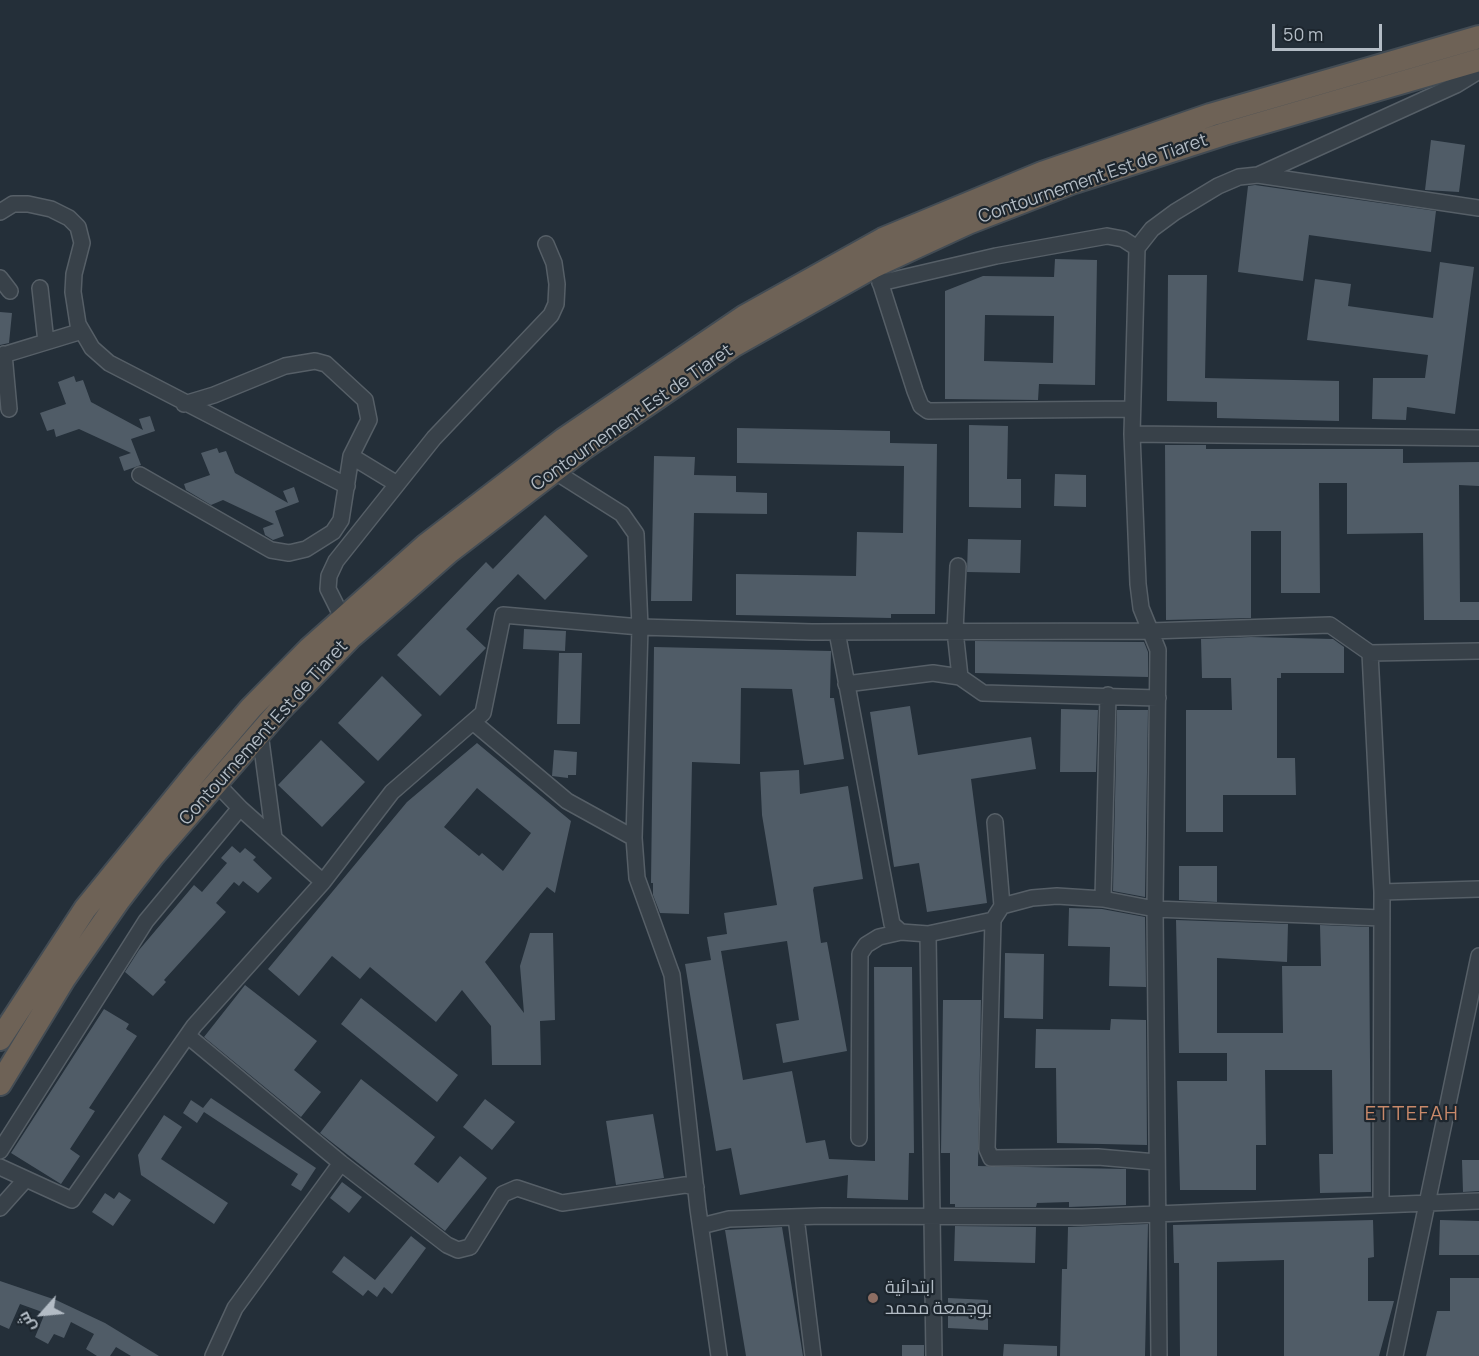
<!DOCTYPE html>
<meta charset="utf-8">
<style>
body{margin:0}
#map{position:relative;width:1479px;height:1356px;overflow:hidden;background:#242f39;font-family:Manrope,Cairo,sans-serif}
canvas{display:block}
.north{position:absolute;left:12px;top:1284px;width:60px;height:60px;-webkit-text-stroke:4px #1d262e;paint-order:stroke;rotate:243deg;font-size:16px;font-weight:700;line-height:24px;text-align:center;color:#b3bcc5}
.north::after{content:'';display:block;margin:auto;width:21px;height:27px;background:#b3bcc5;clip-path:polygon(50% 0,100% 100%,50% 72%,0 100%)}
.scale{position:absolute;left:1272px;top:24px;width:110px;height:27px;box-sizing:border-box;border:3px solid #b3bcc5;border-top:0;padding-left:8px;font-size:18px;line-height:21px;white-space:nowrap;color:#b3bcc5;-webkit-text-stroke:4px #1d262e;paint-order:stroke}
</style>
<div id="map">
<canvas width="1479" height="1356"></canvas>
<div class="north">ش</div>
<div class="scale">50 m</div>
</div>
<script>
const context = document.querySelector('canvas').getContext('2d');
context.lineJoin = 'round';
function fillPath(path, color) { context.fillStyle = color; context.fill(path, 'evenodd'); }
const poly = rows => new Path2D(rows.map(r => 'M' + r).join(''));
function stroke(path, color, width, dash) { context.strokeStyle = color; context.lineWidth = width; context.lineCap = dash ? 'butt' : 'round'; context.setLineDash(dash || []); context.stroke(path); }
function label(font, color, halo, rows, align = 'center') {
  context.font = font + ' Manrope,Cairo,sans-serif'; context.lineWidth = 4.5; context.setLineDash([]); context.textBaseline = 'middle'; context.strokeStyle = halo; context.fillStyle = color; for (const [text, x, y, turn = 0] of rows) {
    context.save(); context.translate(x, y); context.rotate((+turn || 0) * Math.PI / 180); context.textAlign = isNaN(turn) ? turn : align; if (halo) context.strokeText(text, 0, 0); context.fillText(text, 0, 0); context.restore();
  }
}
fillPath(poly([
 [1431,140,1465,145,1459,192,1425,190],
 [1255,185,1436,211,1431,252,1309,235,1303,281,1238,272,1248,186],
 [1055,259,1097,260,1095,385,1039,384,1038,400,945,399,945,291,983,276,1054,277],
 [985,315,1054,316,1053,363,984,361],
 [1440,262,1474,267,1455,414,1407,407,1406,420,1372,419,1373,378,1425,378,1428,355,1307,340,1315,279,1351,284,1348,306,1433,318],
 [1168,275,1207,275,1205,378,1339,381,1339,421,1217,418,1217,402,1167,401],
 [0,312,12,313,9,343,0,345],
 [74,376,76,382,83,380,91,402,143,430,139,419,150,416,155,431,131,439,141,465,124,471,119,457,131,453,79,429,56,437,54,429,47,431,40,413,66,404,58,382],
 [969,425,1008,426,1007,479,1021,479,1021,508,969,507],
 [737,428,890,431,890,443,937,444,935,614,891,614,891,618,736,615,736,574,856,576,857,532,903,533,904,466,737,463],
 [1165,445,1206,445,1206,449,1403,449,1403,463,1479,462,1479,486,1459,485,1460,602,1479,602,1479,620,1424,620,1423,533,1347,534,1347,483,1319,483,1320,593,1281,593,1281,531,1251,531,1251,618,1166,620],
 [217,448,219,453,226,451,235,473,288,503,283,491,294,487,299,502,275,511,284,536,273,540,265,535,263,528,274,524,223,500,211,505,186,490,184,484,210,475,201,453],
 [654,456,695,457,694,475,736,476,736,492,767,493,767,514,694,513,692,601,651,601],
 [1055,474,1086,475,1086,507,1054,506],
 [545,515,588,556,545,600,518,574,466,629,486,648,440,696,397,655,486,562,493,569],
 [968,539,1021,540,1020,573,967,572],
 [524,629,566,631,565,651,523,649],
 [1251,637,1333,639,1344,647,1344,673,1281,673,1281,678,1277,678,1277,758,1295,758,1296,795,1223,795,1223,832,1186,832,1186,710,1232,710,1231,678,1202,678,1201,639],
 [975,641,1144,642,1148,652,1148,677,975,673],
 [654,647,831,651,830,698,834,698,844,759,804,765,792,689,741,688,740,764,692,762,689,914,660,913,653,895,653,883,651,883],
 [559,653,582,653,580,724,557,724],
 [382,676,422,715,378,761,338,723],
 [910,706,918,755,1031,737,1036,769,971,779,987,903,927,912,919,863,894,867,870,712],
 [1061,709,1098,710,1096,772,1060,772],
 [1117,710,1148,710,1145,897,1113,891],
 [321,740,365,782,322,827,278,785],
 [477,743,571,821,555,893,547,887,485,962,524,1013,520,966,530,933,553,933,555,1020,540,1021,541,1065,492,1065,491,1026,462,990,436,1022,370,967,360,979,332,956,299,996,268,969,407,802],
 [477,788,531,833,503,871,482,853,479,856,444,827],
 [554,750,577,752,576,775,568,775,568,778,552,776],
 [799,770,800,794,848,786,863,879,814,887,813,890,821,943,827,942,847,1051,783,1063,776,1024,799,1020,787,941,721,951,743,1080,792,1071,806,1143,825,1140,829,1159,875,1161,874,967,912,967,914,1153,909,1153,908,1200,847,1198,848,1175,740,1195,731,1148,716,1151,685,964,711,960,707,937,727,934,724,913,777,905,762,815,760,772],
 [232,846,240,853,245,848,256,857,253,860,272,878,258,893,243,881,239,886,234,882,216,903,226,912,164,980,166,982,153,996,125,972,139,950,194,885,202,892,227,863,221,858],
 [1179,866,1217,866,1217,902,1179,900],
 [1069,908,1102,909,1145,917,1146,987,1109,986,1110,947,1068,946],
 [1176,920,1288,924,1287,962,1217,958,1217,1033,1283,1033,1282,966,1321,966,1320,925,1369,927,1371,1192,1320,1193,1319,1154,1333,1154,1332,1070,1265,1070,1266,1145,1256,1145,1256,1190,1180,1190,1177,1081,1227,1081,1227,1053,1179,1053],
 [1005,953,1044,954,1043,1019,1004,1018],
 [245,985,317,1041,294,1070,321,1092,301,1117,204,1037],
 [361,998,458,1075,437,1102,341,1024],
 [943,1000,981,1000,978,1166,1126,1169,1126,1205,1069,1207,1069,1202,1037,1203,1036,1207,955,1207,955,1204,950,1204,950,1153,941,1153],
 [104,1009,129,1024,126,1029,137,1036,89,1108,95,1111,70,1149,80,1156,61,1184,11,1153],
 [1111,1019,1146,1020,1147,1145,1057,1143,1056,1068,1035,1068,1036,1029,1110,1030],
 [361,1079,435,1137,414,1164,438,1183,460,1156,487,1178,445,1231,320,1133],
 [211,1098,316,1168,301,1191,291,1185,298,1174,204,1112,197,1123,183,1113,191,1100,203,1108],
 [485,1099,515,1122,492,1150,463,1127],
 [653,1114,664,1178,616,1185,606,1121],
 [164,1115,182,1127,161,1159,228,1203,214,1224,141,1175,138,1155],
 [1462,1160,1479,1160,1479,1191,1463,1192],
 [342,1182,362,1197,349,1213,330,1198],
 [119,1192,131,1200,113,1226,92,1212,105,1193,114,1199],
 [1373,1220,1374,1257,1368,1258,1368,1301,1394,1301,1379,1356,1284,1356,1284,1260,1217,1262,1217,1356,1180,1356,1179,1263,1174,1263,1173,1225],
 [1440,1220,1479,1221,1479,1255,1439,1255],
 [1148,1224,1145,1356,1060,1356,1062,1269,1067,1269,1068,1227],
 [955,1226,1036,1227,1035,1263,954,1261],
 [782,1227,803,1356,746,1356,725,1230],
 [411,1236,426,1248,392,1294,384,1287,377,1297,368,1290,363,1296,332,1272,344,1256,375,1280],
 [1450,1278,1479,1278,1479,1356,1426,1356,1437,1311,1450,1311],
 [0,1281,56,1300,105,1323,159,1356,131,1356,116,1347,110,1356,97,1356,86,1349,94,1334,71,1322,64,1338,54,1334,48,1344,35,1337,45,1313,20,1304,9,1329,0,1325],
 [948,1298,988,1300,988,1330,948,1328],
 [1004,1344,1057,1346,1057,1356,1003,1356],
 [902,1345,924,1345,924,1356,902,1356]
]), '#505c67');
const minor = poly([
 [1258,175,1456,85,1479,71],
 [0,212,13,204,28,204,51,209,69,218,78,227,82,243,74,274,73,292,78,324,92,348,109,363,347,486],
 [875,266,915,391,921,406,928,411,1131,409],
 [0,278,10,291],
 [880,283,996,256,1107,236,1123,239,1137,248],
 [40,288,46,342],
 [4,354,9,409],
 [0,356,82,331],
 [1132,434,1137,248,1152,229,1175,212,1218,186,1239,177,1258,175,1479,208],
 [351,456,397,484],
 [554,471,622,514,636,534,640,627,812,632,1150,631,1330,625,1370,653,1479,651],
 [140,475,271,550,289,553,306,549,333,532,341,520,351,456,369,420,365,400,326,364,315,361,285,366,214,395,184,404],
 [958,566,955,631,960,677],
 [343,619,328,589,329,576,336,561,434,438,551,315,556,304,557,284,554,263,546,244],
 [837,632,892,924,901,932,928,934],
 [1370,653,1382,892,1381,1205],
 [846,684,933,673,960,677,983,693,1158,698],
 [473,722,567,801,634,838],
 [260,733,274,838],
 [995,822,1002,906],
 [323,882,392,792,483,713,503,615,640,627,634,838,637,878,672,975,698,1209,719,1356],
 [1382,892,1479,889],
 [1103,899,1108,695],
 [993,920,987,1149,991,1158,1098,1157,1156,1162],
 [188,1036,341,1163,447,1245,458,1250,470,1247,503,1194,517,1188,562,1203,685,1185,696,1187],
 [859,1138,860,954,866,945,879,937,901,932],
 [0,1151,146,921,240,808,216,783],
 [0,1167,72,1200,194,1026,323,882,240,808],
 [0,1208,25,1180],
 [796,1217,813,1356],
 [701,1226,729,1219,822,1216,1082,1217,1479,1201],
 [213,1356,235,1308,341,1163],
 [934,1356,928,934,993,920,1002,906,1032,898,1057,896,1103,899,1155,909,1382,918],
 [1159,1356,1155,909,1158,650,1141,608,1138,584,1132,434,1479,438],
 [1395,1356,1479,956]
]);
const highway = poly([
 [0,1039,85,909,198,770,251,708,309,649,426,545,564,439,745,316,883,239,1042,173,1210,115,1479,37],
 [0,1084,64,979,119,900,153,856,279,711,350,638,399,596,449,552,584,448,733,346,875,266,968,223,1074,182,1224,134,1479,60]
]);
stroke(minor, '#565f67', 18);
stroke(highway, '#434c54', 26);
stroke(minor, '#384149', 15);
stroke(highway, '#6e6256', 22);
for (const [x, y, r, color] of [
 [873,1298,6,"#8d6e63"]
]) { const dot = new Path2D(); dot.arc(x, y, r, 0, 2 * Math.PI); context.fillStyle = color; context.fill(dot); stroke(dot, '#1d262e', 2); }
label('18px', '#b3bcc5', '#1d262e', [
 ["Contournement Est de Tiaret",1093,179,-19],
 ["Contournement Est de Tiaret",632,418,-35],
 ["Contournement Est de Tiaret",264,733,-48]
]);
label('18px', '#b3bcc5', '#1d262e', [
 ["ابتدائية",885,1288],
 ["بوجمعة محمد",885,1309]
], 'left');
context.letterSpacing = '1.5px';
label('20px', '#c9896a', '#1d262e', [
 ["ETTEFAH",1412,1114]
]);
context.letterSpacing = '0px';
</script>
